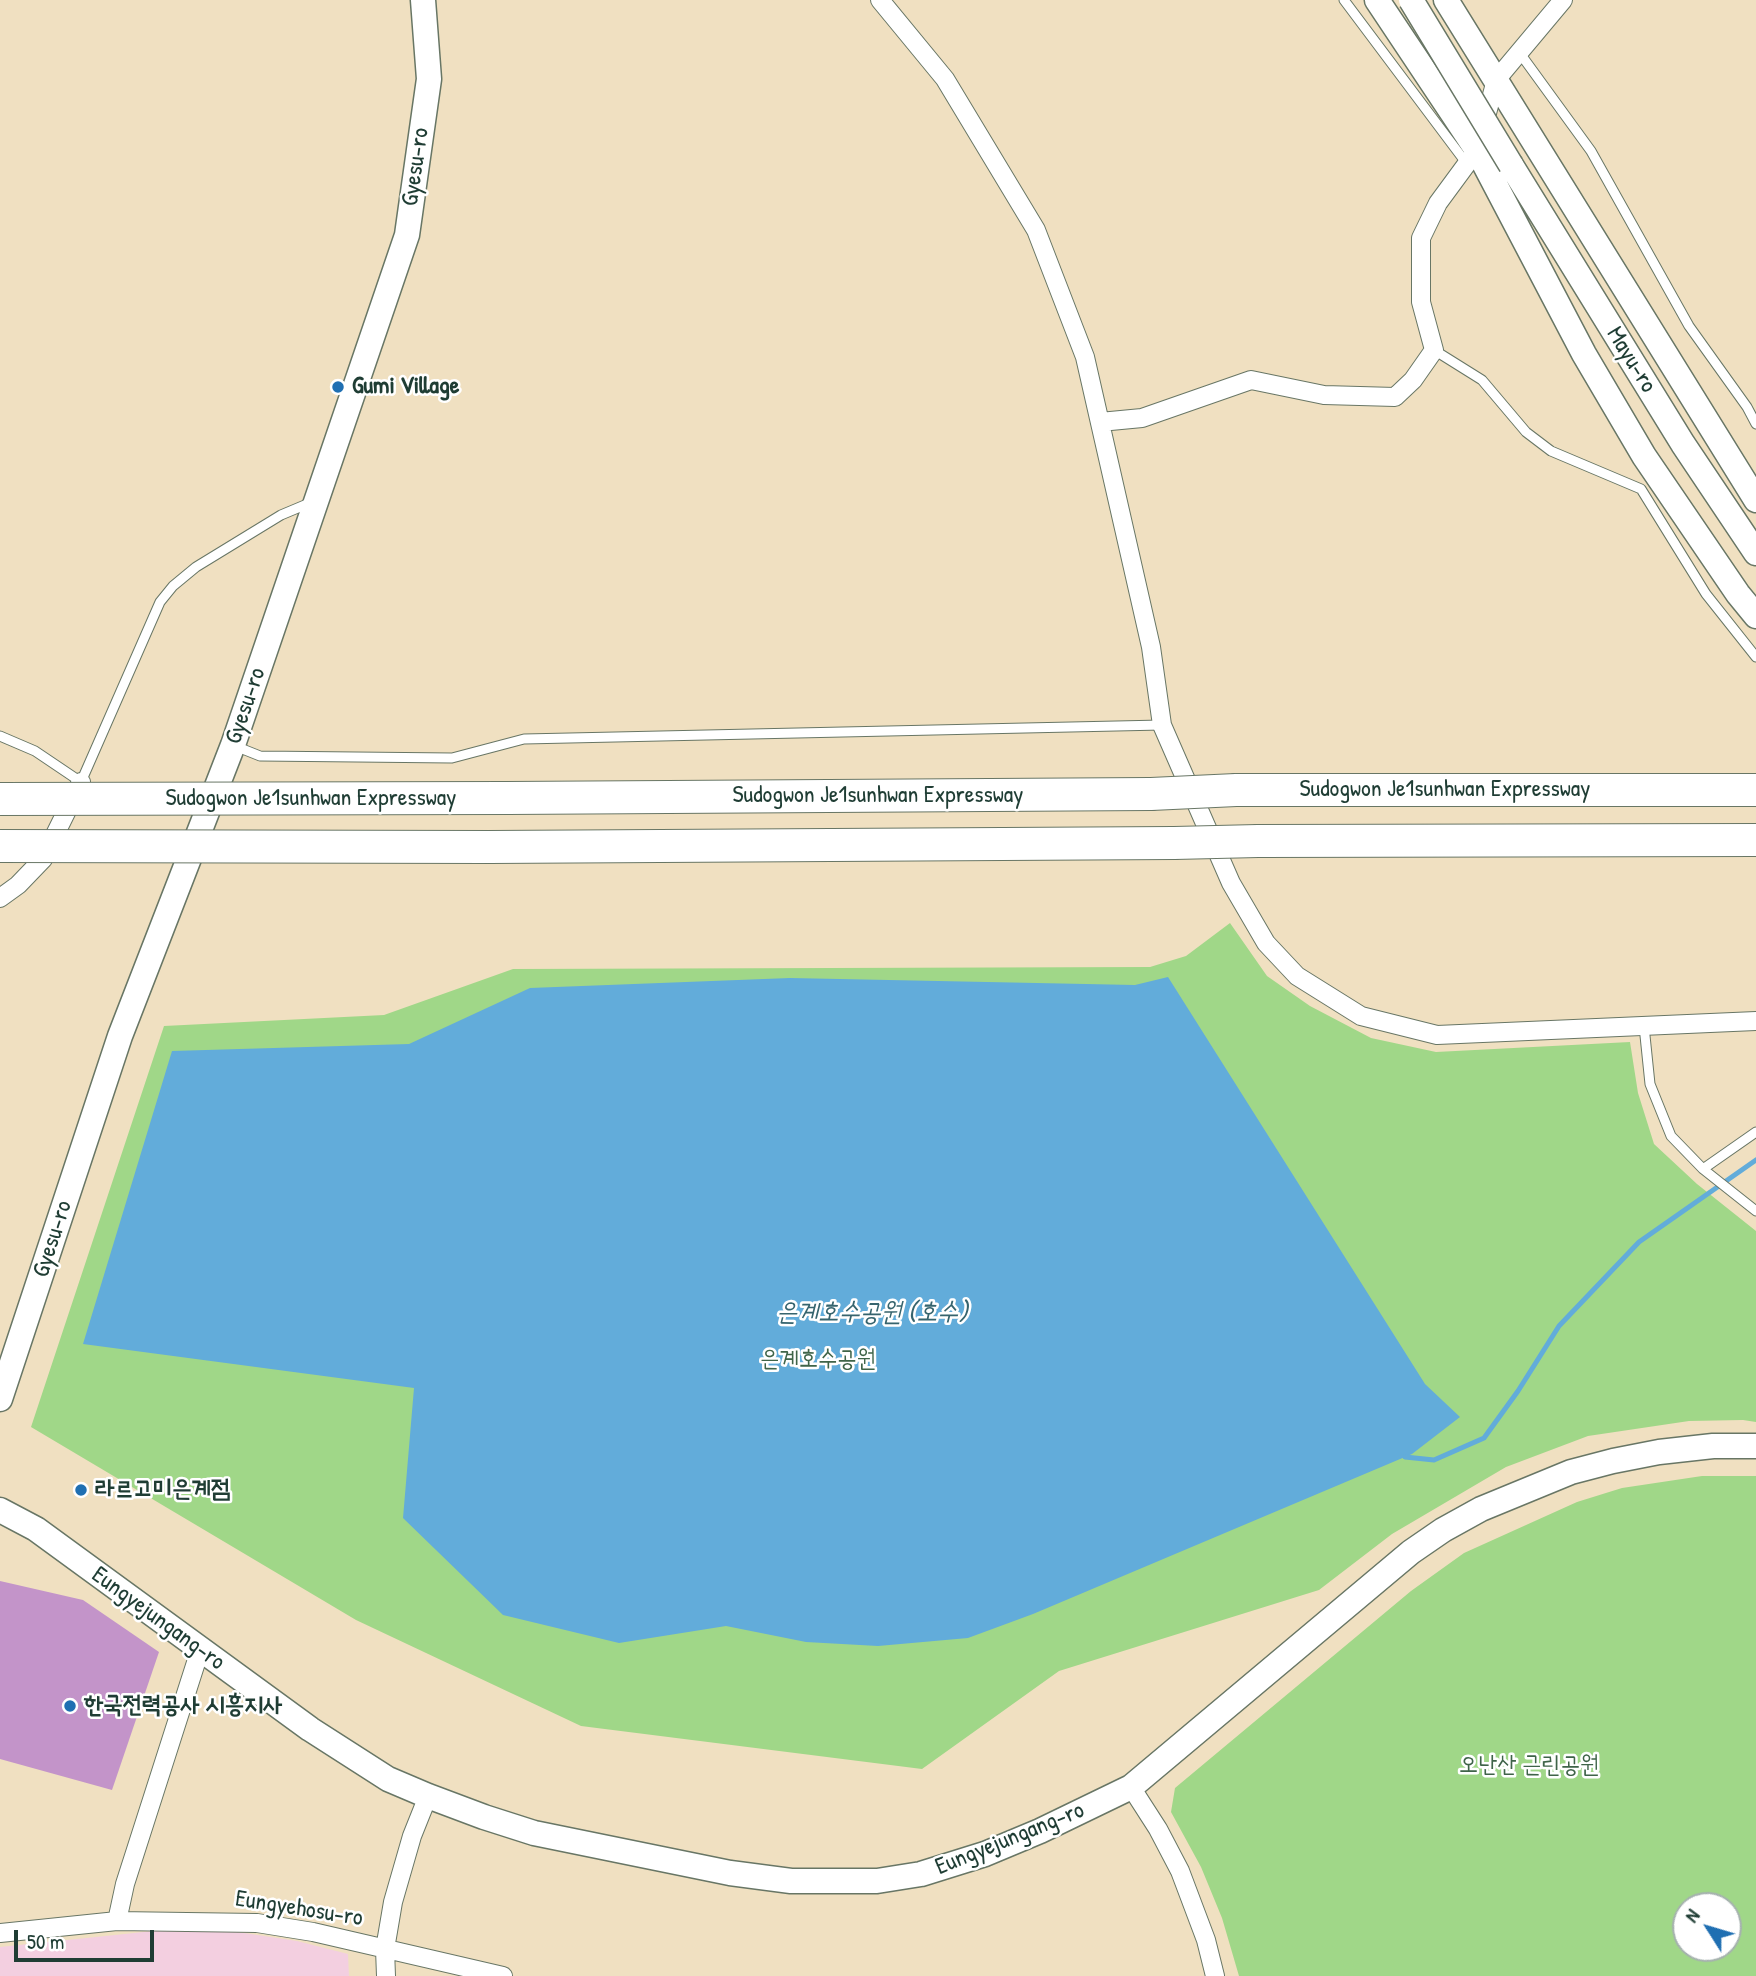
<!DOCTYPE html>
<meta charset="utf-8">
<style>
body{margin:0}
#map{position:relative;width:1756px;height:1976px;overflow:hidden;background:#f0e0c1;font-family:"Patrick Hand",sans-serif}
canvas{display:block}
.north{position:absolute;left:1672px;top:1892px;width:70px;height:70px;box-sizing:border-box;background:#fff;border:2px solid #a5b1ae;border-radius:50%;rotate:307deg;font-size:19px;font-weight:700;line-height:28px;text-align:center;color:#1f3d34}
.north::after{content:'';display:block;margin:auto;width:24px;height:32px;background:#1f6fb2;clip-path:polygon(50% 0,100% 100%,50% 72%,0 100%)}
.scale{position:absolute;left:14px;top:1930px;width:140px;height:32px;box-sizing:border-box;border:4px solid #1f3d34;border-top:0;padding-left:9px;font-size:21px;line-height:24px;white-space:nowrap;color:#1f3d34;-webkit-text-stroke:5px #fff;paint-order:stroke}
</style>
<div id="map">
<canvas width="1756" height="1976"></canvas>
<div class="north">N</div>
<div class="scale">50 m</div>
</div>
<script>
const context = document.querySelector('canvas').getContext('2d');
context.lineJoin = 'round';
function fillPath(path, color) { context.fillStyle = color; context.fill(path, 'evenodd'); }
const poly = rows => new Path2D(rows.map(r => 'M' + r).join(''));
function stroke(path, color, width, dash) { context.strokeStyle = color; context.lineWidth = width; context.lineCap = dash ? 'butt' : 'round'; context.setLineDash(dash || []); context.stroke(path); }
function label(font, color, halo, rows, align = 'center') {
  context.font = font + ' "Patrick Hand","Poor Story",sans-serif'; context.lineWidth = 5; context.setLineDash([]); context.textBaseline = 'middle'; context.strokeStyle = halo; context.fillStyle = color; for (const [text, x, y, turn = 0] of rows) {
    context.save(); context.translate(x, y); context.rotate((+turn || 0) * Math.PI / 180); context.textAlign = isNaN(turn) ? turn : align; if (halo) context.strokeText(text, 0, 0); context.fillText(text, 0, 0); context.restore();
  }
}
fillPath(poly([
 [163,1930,231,1931,297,1941,348,1954,349,1976,0,1976,0,1947]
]), '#f3cfe0');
fillPath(poly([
 [1230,923,1267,976,1310,1006,1371,1038,1436,1052,1630,1042,1638,1093,1654,1144,1697,1184,1756,1231,1756,1422,1743,1420,1689,1421,1588,1436,1506,1467,1392,1534,1319,1590,1059,1671,922,1769,581,1726,356,1620,31,1427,164,1026,384,1015,513,969,1150,967,1186,956],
 [1702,1476,1756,1476,1756,1976,1239,1976,1222,1918,1201,1867,1171,1812,1175,1788,1411,1591,1464,1553,1577,1502,1622,1488],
 [1728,1906,1728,1948,1686,1948,1686,1906]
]), '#a0d788');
fillPath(poly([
 [1168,977,1425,1384,1460,1417,1412,1454,1033,1614,968,1638,878,1646,806,1642,726,1626,619,1643,503,1615,403,1518,414,1388,83,1344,172,1051,409,1044,530,988,790,978,1135,985]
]), '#62acda');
stroke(poly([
 [1405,1457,1434,1460,1484,1438,1518,1391,1559,1326,1639,1242,1756,1160]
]), '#62acda', 5);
fillPath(poly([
 [0,1581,83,1600,159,1652,112,1790,0,1759]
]), '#c394c9');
const lane = poly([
 [1344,0,1467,164],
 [1519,52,1591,151,1689,326,1747,407,1756,424],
 [1434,350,1482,380,1526,432,1551,451,1641,489,1706,594,1756,657],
 [0,736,35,751,81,782,160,602,173,586,196,567,281,515,312,502],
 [235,746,260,756,452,758,524,739,1162,725],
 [1644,1026,1650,1084,1671,1136,1703,1169,1756,1211],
 [1703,1169,1756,1132]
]);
const street = poly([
 [880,0,945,79,1036,230,1085,357,1151,647,1162,725,1231,883,1266,943,1297,976,1361,1016,1437,1035,1756,1021],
 [1100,422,1142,418,1251,380,1324,395,1395,397,1413,380,1434,350,1421,302,1421,238,1438,203,1477,150,1496,80,1563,0],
 [0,898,18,885,43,859,81,782],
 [1131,1787,1158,1829,1180,1871,1206,1940,1215,1976],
 [117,1921,125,1884,200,1650],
 [0,1933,117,1921,257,1923,313,1932,503,1976],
 [386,1976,385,1949,393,1902,412,1836,428,1796]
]);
const secondary = poly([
 [1377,0,1477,150,1584,354,1644,456,1738,594,1756,616],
 [1446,0,1756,500],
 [1511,165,1683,444,1756,553],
 [0,1399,120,1036,233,745,407,235,429,79,423,0],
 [0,1510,36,1529,310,1729,388,1779,428,1796,484,1817,534,1833,730,1873,791,1881,877,1881,921,1874,985,1854,1040,1831,1131,1787,1411,1552,1443,1530,1481,1509,1571,1472,1613,1461,1659,1452,1713,1446,1756,1446]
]);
const highway = poly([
 [1236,790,1756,790],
 [507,798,1151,794],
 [1258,841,1756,840],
 [489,847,1174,843]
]);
stroke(lane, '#687665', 11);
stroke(street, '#687665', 20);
stroke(secondary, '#687665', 27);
stroke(highway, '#687665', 34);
stroke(lane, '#fff', 9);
stroke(street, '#fff', 18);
stroke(secondary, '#fff', 24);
stroke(highway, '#fff', 32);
const secondaryBridge = poly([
 [1411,0,1511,165]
]);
const highwayBridge = poly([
 [1151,794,1236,790],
 [0,799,507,798],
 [1174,843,1258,841],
 [0,846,489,847]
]);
stroke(secondaryBridge, '#687665', 27, []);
stroke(highwayBridge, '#687665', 34, []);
stroke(secondaryBridge, '#fff', 24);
stroke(highwayBridge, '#fff', 32);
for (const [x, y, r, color] of [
 [338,387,7,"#1f6fb2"],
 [81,1490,7,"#1f6fb2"],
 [70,1706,7,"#1f6fb2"]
]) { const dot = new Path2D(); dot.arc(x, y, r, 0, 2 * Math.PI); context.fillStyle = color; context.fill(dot); stroke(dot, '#fff', 2.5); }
label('24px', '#1f3d34', '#fff', [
 ["Gyesu-ro",416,167,-82],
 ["Mayu-ro",1631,360,58],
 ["Gyesu-ro",246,706,-71],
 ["Sudogwon Je1sunhwan Expressway",1445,790],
 ["Sudogwon Je1sunhwan Expressway",878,796],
 ["Sudogwon Je1sunhwan Expressway",311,799],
 ["Gyesu-ro",53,1239,-72],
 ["Eungyejungang-ro",158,1619,36],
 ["Eungyejungang-ro",1010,1839,-22],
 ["Eungyehosu-ro",299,1909,9]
]);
label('bold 24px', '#1f3d34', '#fff', [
 ["Gumi Village",352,387],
 ["라르고미은계점",95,1490],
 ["한국전력공사 시흥지사",84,1706]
], 'left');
label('24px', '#3f6449', '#fff', [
 ["은계호수공원",818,1360],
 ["오난산 근린공원",1529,1766]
]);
label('italic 26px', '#36646e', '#fff', [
 ["은계호수공원 (호수)",872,1313]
]);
</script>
